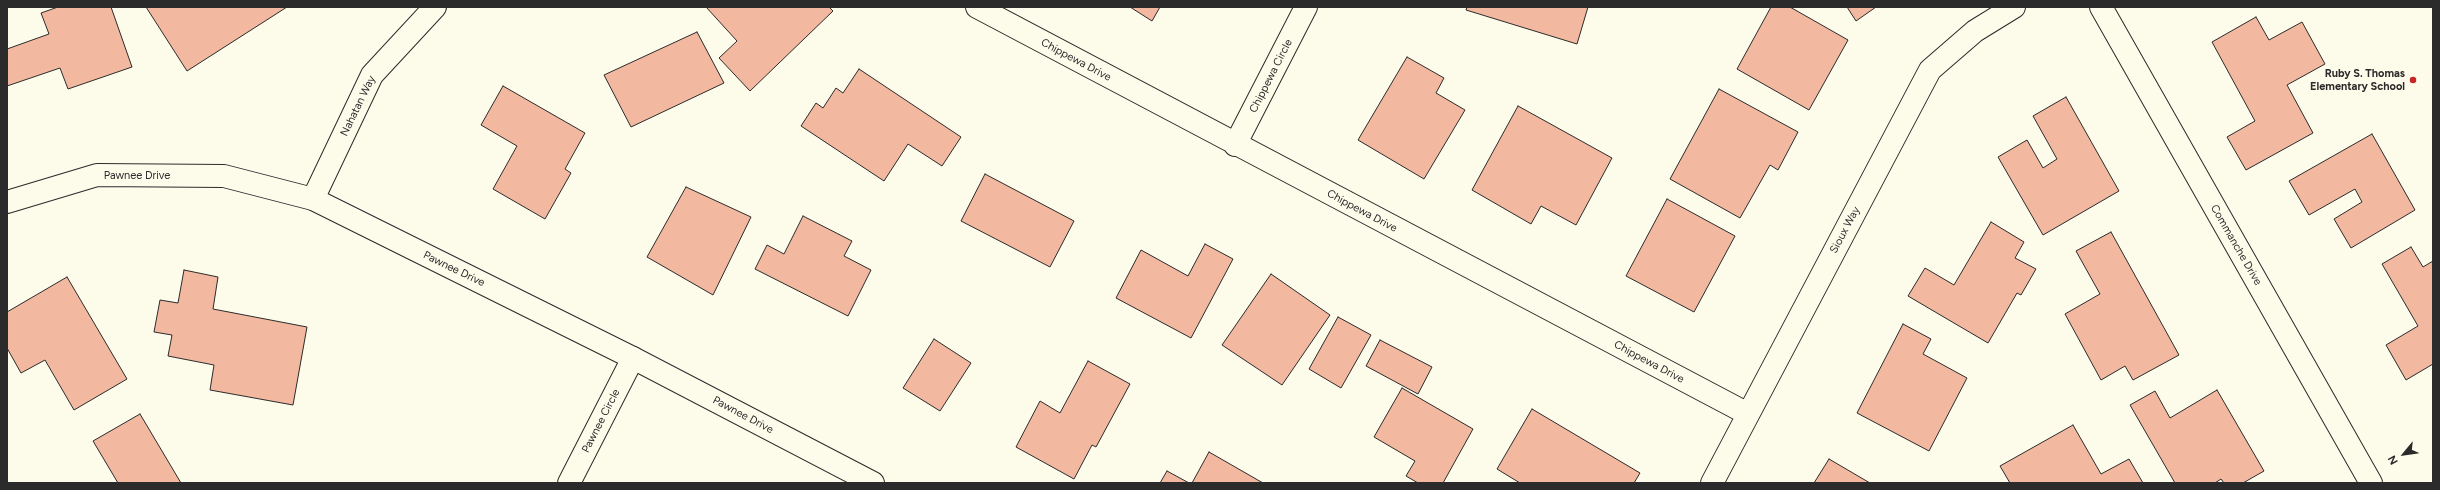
<!DOCTYPE html>
<style>
body{margin:0}
#map{position:relative;width:2440px;height:490px;overflow:hidden;background:#fdfbea;font-family:Figtree,sans-serif}
canvas{display:block}
.frame{position:absolute;inset:0;border:8px solid #2b2b2b;pointer-events:none}
.north{position:absolute;left:2384px;top:434px;width:40px;height:40px;-webkit-text-stroke:3px #fdfbea;paint-order:stroke;rotate:241deg;font-size:11px;font-weight:700;line-height:16px;text-align:center;color:#2b2b2b}
.north::after{content:'';display:block;margin:auto;width:14px;height:18px;background:#2b2b2b;clip-path:polygon(50% 0,100% 100%,50% 72%,0 100%)}
</style>
<div id="map">
<canvas width="2440" height="490"></canvas>
<div class="frame"></div>
<div class="north">N</div>
</div>
<script>
const context = document.querySelector('canvas').getContext('2d');
context.lineJoin = 'round';
function fillPath(path, color) { context.fillStyle = color; context.fill(path, 'evenodd'); }
const poly = rows => new Path2D(rows.map(r => 'M' + r).join(''));
function stroke(path, color, width, dash) { context.strokeStyle = color; context.lineWidth = width; context.lineCap = dash ? 'butt' : 'round'; context.setLineDash(dash || []); context.stroke(path); }
function label(font, color, halo, rows, align = 'center') {
  context.font = font + ' Figtree,sans-serif'; context.lineWidth = 3; context.setLineDash([]); context.textBaseline = 'middle'; context.strokeStyle = halo; context.fillStyle = color; for (const [text, x, y, turn = 0] of rows) {
    context.save(); context.translate(x, y); context.rotate((+turn || 0) * Math.PI / 180); context.textAlign = isNaN(turn) ? turn : align; if (halo) context.strokeText(text, 0, 0); context.fillText(text, 0, 0); context.restore();
  }
}
const building = poly([
 [58,7,111,7,132,67,68,89,60,68,7,86,7,49,49,34,41,13,58,7],
 [146,7,287,7,187,71,146,7],
 [706,7,829,7,833,11,750,91,719,58,737,41,706,7],
 [1130,7,1160,7,1152,21,1130,7],
 [1467,7,1588,7,1577,44,1466,10,1467,7],
 [1771,7,1790,7,1848,40,1809,110,1737,69,1771,7],
 [1847,7,1876,7,1856,21,1847,7],
 [2256,17,2269,40,2302,22,2325,64,2287,85,2313,133,2246,170,2227,137,2255,121,2212,42,2256,17],
 [697,32,724,83,631,127,604,75,697,32],
 [1407,57,1444,78,1436,93,1465,110,1424,179,1358,140,1407,57],
 [859,69,961,137,942,166,908,144,884,181,801,126,816,103,823,108,836,88,843,93,859,69],
 [503,86,585,133,565,169,571,173,545,219,493,189,517,146,481,125,503,86],
 [1719,89,1798,132,1778,170,1770,165,1740,218,1670,179,1719,89],
 [2066,97,2119,191,2043,235,1998,157,2027,140,2043,168,2057,159,2033,116,2066,97],
 [1518,106,1612,158,1576,225,1541,206,1531,224,1472,190,1518,106],
 [2372,134,2415,210,2351,248,2334,219,2362,202,2355,189,2309,215,2289,181,2372,134],
 [985,174,1074,221,1050,267,961,221,985,174],
 [686,187,751,217,713,295,647,257,686,187],
 [1667,199,1735,236,1694,312,1626,276,1667,199],
 [803,216,852,241,844,256,871,270,848,316,755,269,767,245,784,254,803,216],
 [1991,222,2024,242,2015,258,2036,269,2021,295,2017,293,1988,343,1908,296,1925,268,1954,285,1991,222],
 [2111,232,2179,355,2133,380,2125,366,2101,380,2065,314,2100,294,2076,251,2111,232],
 [1205,244,1233,259,1191,338,1116,298,1141,250,1188,276,1205,244],
 [2411,247,2423,267,2433,261,2433,364,2406,380,2386,345,2418,326,2382,264,2411,247],
 [184,270,218,277,213,309,307,327,293,405,210,390,214,365,168,356,172,335,154,332,160,300,178,303,184,270],
 [1271,274,1330,315,1282,385,1222,345,1271,274],
 [67,277,127,379,74,410,45,360,21,373,7,348,7,312,67,277],
 [1338,317,1371,335,1341,388,1309,369,1338,317],
 [1903,324,1931,339,1923,354,1967,378,1929,451,1857,413,1903,324],
 [934,339,971,363,940,411,903,388,934,339],
 [1380,340,1432,367,1418,394,1366,366,1380,340],
 [1088,361,1130,384,1096,447,1092,445,1074,479,1016,447,1040,401,1060,413,1088,361],
 [1402,388,1473,429,1443,483,1418,483,1406,476,1415,461,1374,437,1402,388],
 [2217,390,2264,471,2243,483,2224,483,2221,479,2215,483,2175,483,2130,405,2155,391,2170,418,2217,390],
 [1532,409,1640,473,1634,483,1520,483,1497,469,1532,409],
 [140,414,181,483,118,483,93,441,140,414],
 [2073,425,2101,474,2129,459,2143,483,2010,483,2000,466,2073,425],
 [1209,452,1263,483,1192,483,1209,452],
 [1829,459,1870,483,1814,483,1829,459],
 [1167,471,1189,483,1160,483,1167,471]
]);
fillPath(building, '#f2b8a0');
stroke(building, '#2b2b2b', 1);
const minor = poly([
 [977,7,1748,414],
 [2101,7,2371,483],
 [1235,145,1306,7],
 [313,199,372,75,435,7],
 [569,483,633,358],
 [1712,483,1930,70,1975,31,2014,7]
]);
const tertiary = poly([
 [7,202,97,175,224,176,313,199,633,358,873,483]
]);
stroke(minor, '#2b2b2b', 24);
stroke(tertiary, '#2b2b2b', 24);
stroke(minor, '#fdfbea', 22);
stroke(tertiary, '#fdfbea', 22);
for (const [x, y, r, color] of [
 [2413,80,4,"#c62828"]
]) { const dot = new Path2D(); dot.arc(x, y, r, 0, 2 * Math.PI); context.fillStyle = color; context.fill(dot); stroke(dot, '#fdfbea', 1.5); }
label('11px', '#2b2b2b', '#fdfbea', [
 ["Chippewa Drive",1076,60,28],
 ["Chippewa Circle",1271,76,-63],
 ["Nahatan Way",358,106,-64],
 ["Pawnee Drive",137,176],
 ["Chippewa Drive",1362,211,28],
 ["Sioux Way",1845,230,-62],
 ["Commanche Drive",2236,245,60],
 ["Pawnee Drive",454,269,26],
 ["Chippewa Drive",1649,362,28],
 ["Pawnee Drive",743,415,28],
 ["Pawnee Circle",601,421,-63]
]);
label('bold 11px', '#2b2b2b', '#fdfbea', [
 ["Ruby S. Thomas",2405,74],
 ["Elementary School",2405,87]
], 'right');
</script>
